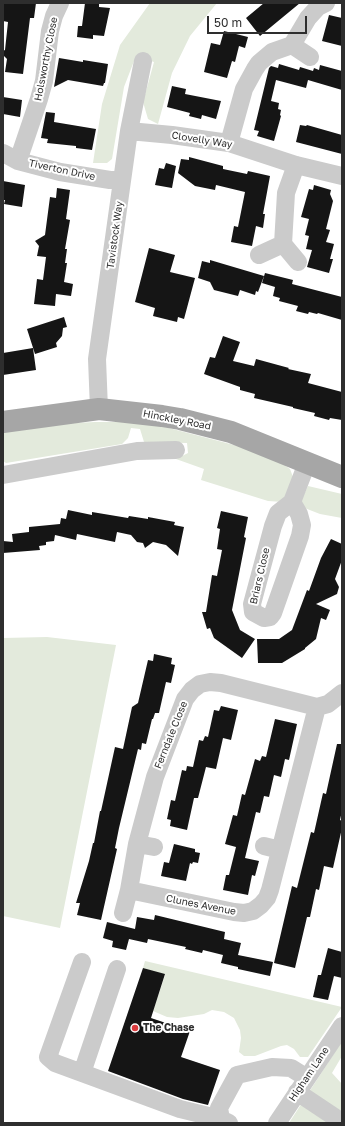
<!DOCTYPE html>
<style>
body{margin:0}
#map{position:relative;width:345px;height:1126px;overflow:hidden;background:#fff;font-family:"Golos Text",sans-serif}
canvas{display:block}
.frame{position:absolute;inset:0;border:4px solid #2e2e2e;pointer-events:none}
.scale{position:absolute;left:207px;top:16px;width:100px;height:18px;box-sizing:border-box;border:2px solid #2e2e2e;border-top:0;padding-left:5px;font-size:12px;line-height:14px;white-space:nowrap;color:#2e2e2e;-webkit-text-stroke:3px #fff;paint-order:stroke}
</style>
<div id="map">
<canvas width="345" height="1126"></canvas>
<div class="frame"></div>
<div class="scale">50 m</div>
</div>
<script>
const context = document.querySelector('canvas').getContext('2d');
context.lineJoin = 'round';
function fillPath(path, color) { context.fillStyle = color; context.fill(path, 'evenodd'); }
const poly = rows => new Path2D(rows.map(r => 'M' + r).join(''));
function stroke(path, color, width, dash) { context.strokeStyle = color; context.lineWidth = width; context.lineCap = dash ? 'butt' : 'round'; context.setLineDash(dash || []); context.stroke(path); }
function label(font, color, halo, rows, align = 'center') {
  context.font = font + ' "Golos Text",sans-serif'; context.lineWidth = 4; context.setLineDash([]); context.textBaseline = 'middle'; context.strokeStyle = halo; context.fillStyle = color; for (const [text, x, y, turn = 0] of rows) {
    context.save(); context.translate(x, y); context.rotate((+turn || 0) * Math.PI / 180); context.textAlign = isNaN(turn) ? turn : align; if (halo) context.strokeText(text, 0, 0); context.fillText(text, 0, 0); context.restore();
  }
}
fillPath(poly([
 [150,3,217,3,190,36,172,73,158,124,148,119,143,102,154,62,136,56,124,87,112,159,107,163,93,163,102,104,120,45],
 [95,422,123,422,161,426,238,446,282,463,290,469,293,477,283,502,268,501,201,480,204,469,176,459,188,453,187,443,144,442,140,429,131,428,128,438,122,444,6,463,3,461,3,432,57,424],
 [308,486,342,494,342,518,320,514,302,507,301,501],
 [47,637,116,645,60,928,3,916,3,638],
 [145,961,342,1007,308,1057,300,1057,294,1049,287,1045,281,1046,255,1056,244,1056,239,1052,241,1038,240,1030,234,1018,224,1012,212,1010,204,1014,178,1018,167,1017,153,1011,165,975,143,968],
 [342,1041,342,1056,332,1073,342,1084,342,1123,289,1123]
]), '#e3eadc');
fillPath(poly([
 [3,3,36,3,34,18,30,18,23,74,5,72,7,59,3,55,3,51,5,50,8,22,3,21],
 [85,3,99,3,99,7,110,8,104,36,93,35,93,39,77,37,78,26,82,26],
 [264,3,300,3,260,36,246,18],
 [329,15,342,18,342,46,322,41],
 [224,31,248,37,245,48,239,46,235,62,232,61,227,78,204,72,211,43,220,45],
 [59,58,83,62,83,60,108,64,105,83,104,83,103,86,68,80,54,87],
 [279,64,299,70,300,67,313,71,314,68,319,70,320,65,342,71,342,90,308,80,306,88,276,80,271,101,279,103,278,109,281,110,280,115,281,116,274,141,257,136,259,131,254,130,269,68,271,66,278,68],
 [172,86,186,89,185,94,221,101,216,119,202,115,201,119,189,116,190,113,167,107],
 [3,97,22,100,20,117,3,114],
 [46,112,55,113,54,122,96,129,92,150,76,148,76,146,47,143,48,139,41,138],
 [300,125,306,126,307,125,342,135,342,154,296,142],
 [189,157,223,166,223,169,247,174,248,171,270,176,263,214,265,214,263,228,256,226,252,246,231,242,234,226,238,227,245,192,216,185,215,190,195,186,178,173,181,159,189,160],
 [166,163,176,166,172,188,155,185,159,168,164,169],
 [3,181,25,185,22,207,4,204,5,200,3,200],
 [314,185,331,190,330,194,333,201,326,229,330,230,326,242,334,244,330,259,333,259,329,273,307,267,312,250,306,249,309,236,305,235,309,219,301,217,309,189,313,190],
 [57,188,70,190,66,219,70,220,65,249,67,249,65,263,67,263,64,282,73,284,71,296,56,294,55,306,34,304,37,279,43,280,46,257,37,256,39,246,35,241,45,235,50,197,56,198],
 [149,248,175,255,170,272,195,278,184,319,178,317,177,322,153,316,155,308,135,302],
 [210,260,264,276,258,292,256,291,255,295,240,290,238,296,214,290,210,282,198,278,202,261,210,263],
 [265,273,293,280,292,284,342,297,342,320,318,313,317,314,309,312,308,314,296,311,298,306,279,301,280,298,273,296,275,287,262,283],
 [64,317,67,327,63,328,62,336,56,343,57,347,35,354,27,329],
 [223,336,240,342,233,361,254,366,256,359,289,368,288,369,311,374,308,383,342,392,342,420,330,418,329,420,314,416,315,413,293,408,293,407,254,398,255,394,240,390,240,387,204,374,210,357,215,358],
 [33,348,36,370,3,375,3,353],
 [68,510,92,515,92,512,128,518,129,516,148,519,148,517,175,522,174,525,184,527,178,556,166,545,153,542,145,548,143,543,137,542,131,535,117,532,115,542,77,534,76,540,55,535,54,541,46,542,46,545,39,546,40,550,3,553,3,541,13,542,12,534,29,532,29,527,60,524,61,518,66,519],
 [221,511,248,517,244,537,246,538,232,610,240,630,255,639,242,658,214,638,210,628,207,629,202,612,206,612,212,575,217,576,222,550,217,549,220,529,217,528],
 [331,539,342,544,342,560,335,579,339,587,337,594,316,604,330,610,326,620,321,618,316,639,305,648,305,649,282,663,258,663,257,639,279,639,292,630,307,590,309,591,321,558],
 [154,654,172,658,171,664,175,665,171,683,166,682,159,713,155,713,153,719,152,719,146,744,142,743,141,750,138,749,119,828,115,848,117,849,101,920,77,915,80,903,76,903,89,861,93,843,94,843,100,811,101,811,115,747,123,749,132,707,138,703,148,660,153,661],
 [221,706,238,710,231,740,223,738,216,769,206,767,198,798,194,798,187,830,170,826,171,820,167,819,171,800,175,801,182,770,186,771,187,766,193,767,199,740,203,741,205,736,208,737,214,710,219,711],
 [275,719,297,724,289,760,285,759,281,777,274,775,269,797,264,796,260,813,256,812,245,858,259,861,255,876,252,875,248,895,223,890,226,875,229,875,236,847,225,844,233,815,237,816,242,794,245,795,255,759,260,761,262,756,266,757],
 [337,744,342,744,342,811,340,820,342,821,342,828,333,868,324,866,319,890,316,889,310,917,307,917,295,968,274,963,292,886,297,888,311,832,314,833,323,793,326,794],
 [174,844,195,849,195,852,200,853,198,863,193,862,192,864,190,863,186,881,161,876,164,862,169,863],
 [155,915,225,932,224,939,241,943,238,955,273,962,270,976,238,969,238,967,221,963,223,955,203,950,202,953,185,949,186,947,148,939,147,943,129,939,126,950,112,947,113,941,103,938,107,922,135,929,137,917,154,920],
 [328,948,342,952,342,978,334,976,328,1000,313,997,318,975,321,975],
 [143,968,165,974,151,1018,190,1031,181,1057,220,1070,208,1105,183,1099,108,1071]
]), '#151515');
stroke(poly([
 [292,45,310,57],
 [129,131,172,135,229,143,296,165,342,176],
 [229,143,244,89,255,69,259,63,272,52,292,45,308,18,318,7,326,3],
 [3,153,18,161,60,172,110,180,122,180],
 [18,161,39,99,44,81,50,31,54,16,60,3],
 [283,244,286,193,296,165],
 [259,255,283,244,298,262],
 [99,409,97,359,129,131,143,61],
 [3,475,137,451,176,450],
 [292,502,278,513,273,526,252,604,253,612,264,618,270,617,273,613,300,536,302,525,299,514,292,502,307,463],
 [137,844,154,847],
 [264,846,280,850],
 [129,890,234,912,244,913,253,911,261,905,267,898,270,890,317,707],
 [123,913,129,890,137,844,155,777,185,699,192,690,200,684,210,682,221,683,317,707,328,704,342,693],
 [82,962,48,1057,55,1063,180,1109,221,1119],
 [82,1073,117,969],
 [297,1092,342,1122],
 [229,1123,221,1119,219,1108,237,1075,272,1067,291,1068,307,1078],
 [277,1123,342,1026]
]), '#cbcbcb', 18);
stroke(poly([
 [3,422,99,409,162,416,180,419,231,432,342,477]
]), '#a6a6a6', 22);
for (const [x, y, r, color] of [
 [135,1028,4,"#db3a3d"]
]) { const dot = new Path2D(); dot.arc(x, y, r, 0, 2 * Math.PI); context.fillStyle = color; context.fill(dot); stroke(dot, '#fff', 1.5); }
label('10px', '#2e2e2e', '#fff', [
 ["Holsworthy Close",46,59,-79],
 ["Clovelly Way",202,140,9],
 ["Tiverton Drive",62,170,12],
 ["Tavistock Way",115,235,-82],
 ["Hinckley Road",177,420,11],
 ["Briars Close",260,576,-77],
 ["Ferndale Close",171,735,-68],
 ["Clunes Avenue",201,905,11],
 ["Higham Lane",309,1074,-56]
]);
label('bold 10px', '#2e2e2e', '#fff', [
 ["The Chase",143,1028]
], 'left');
</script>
